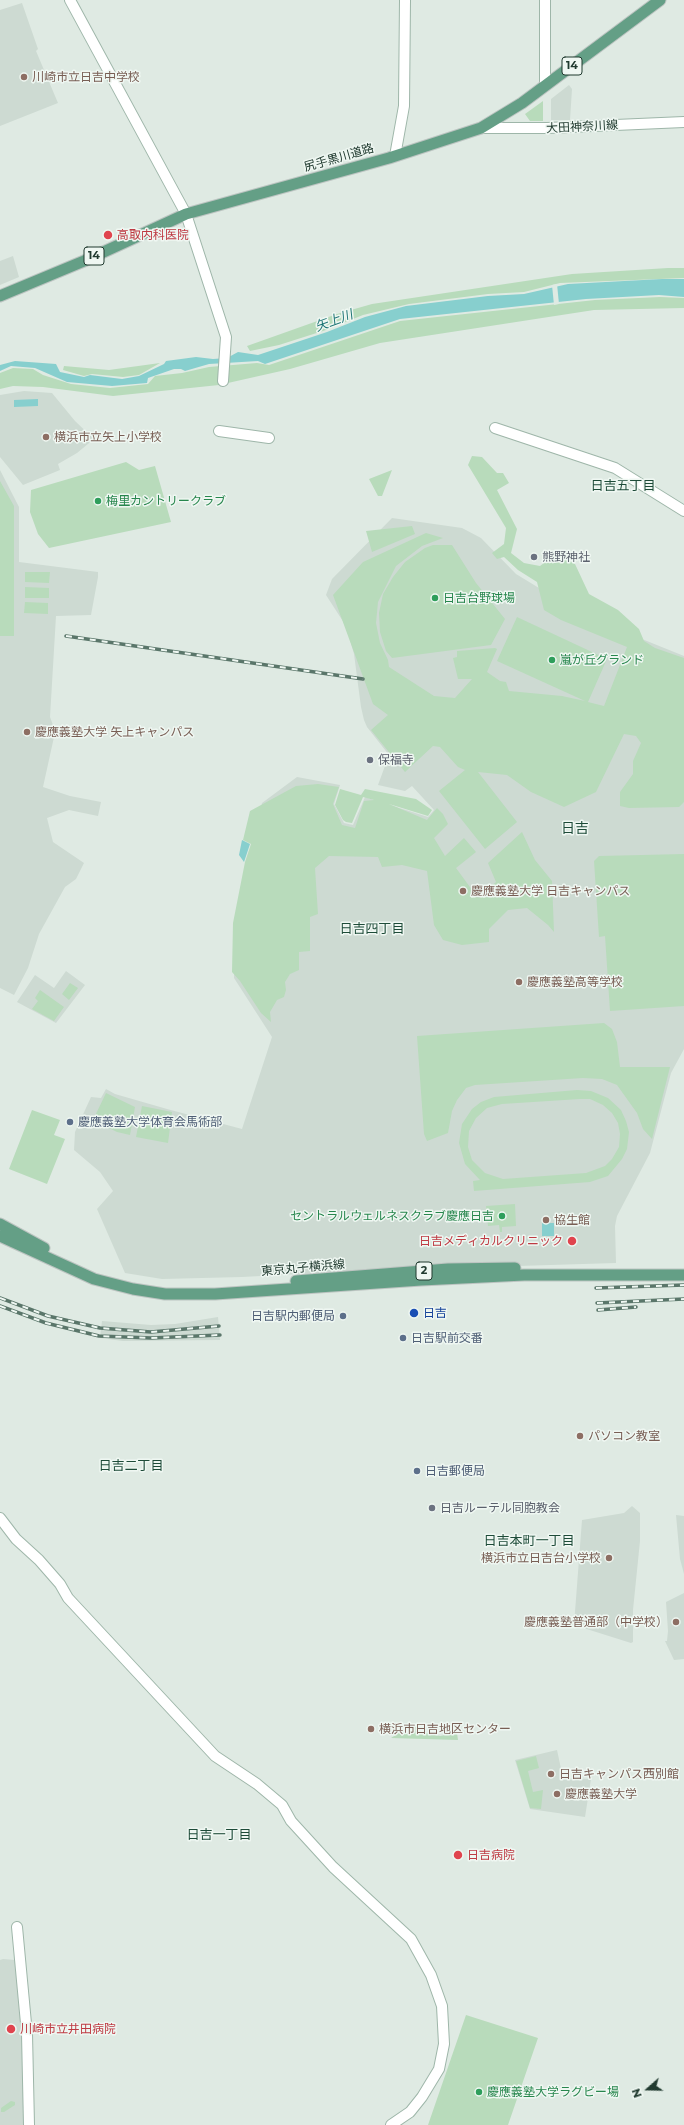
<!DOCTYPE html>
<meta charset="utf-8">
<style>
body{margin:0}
#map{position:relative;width:684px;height:2125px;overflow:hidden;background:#dfeae3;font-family:Montserrat,sans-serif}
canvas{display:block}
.north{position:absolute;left:628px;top:2069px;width:40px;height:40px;-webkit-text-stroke:3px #eff7f2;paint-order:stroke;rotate:250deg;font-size:11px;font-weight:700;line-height:16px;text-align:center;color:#203a2f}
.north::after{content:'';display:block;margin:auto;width:14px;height:18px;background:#203a2f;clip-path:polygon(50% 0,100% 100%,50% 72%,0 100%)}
</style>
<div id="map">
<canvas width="684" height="2125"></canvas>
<div class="north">N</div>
</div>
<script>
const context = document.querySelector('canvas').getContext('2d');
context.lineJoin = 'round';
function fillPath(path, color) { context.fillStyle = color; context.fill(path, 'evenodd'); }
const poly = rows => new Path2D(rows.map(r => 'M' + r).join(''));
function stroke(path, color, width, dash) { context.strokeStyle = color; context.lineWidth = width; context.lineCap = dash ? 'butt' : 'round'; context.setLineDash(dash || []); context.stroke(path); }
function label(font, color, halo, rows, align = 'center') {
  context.font = font + ' Montserrat,"Noto Sans JP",sans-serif'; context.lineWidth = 3; context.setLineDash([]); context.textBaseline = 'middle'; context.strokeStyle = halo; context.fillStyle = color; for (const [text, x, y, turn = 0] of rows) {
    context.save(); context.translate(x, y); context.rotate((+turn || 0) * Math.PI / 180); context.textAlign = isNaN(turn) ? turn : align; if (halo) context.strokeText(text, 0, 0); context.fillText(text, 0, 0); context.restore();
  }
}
fillPath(poly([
 [22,3,38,49,36,51,58,103,0,126,0,10],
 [569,85,572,89,570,120,551,120,551,99],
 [13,256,19,277,0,285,0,261],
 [24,391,52,393,75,421,94,439,77,453,58,464,60,470,23,485,0,457,0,395],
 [0,470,19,507,19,562,98,572,98,577,91,615,56,616,50,717,54,728,54,737,43,787,70,796,101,802,98,816,69,810,47,818,53,842,84,863,76,879,65,887,39,934,28,968,14,995,0,988],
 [392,518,462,528,481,538,516,574,585,616,684,656,684,1049,671,1073,650,1153,617,1216,615,1226,616,1263,353,1271,242,1277,162,1279,125,1273,97,1209,113,1191,100,1172,74,1150,75,1132,91,1097,101,1098,106,1089,115,1094,167,1109,242,1129,272,1037,234,978,234,928,262,803,297,777,340,785,334,804,344,823,353,825,365,797,428,817,434,810,412,786,405,791,378,785,389,755,367,727,364,720,361,707,354,654,346,626,326,595,332,579],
 [66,971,85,985,56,1023,17,1002,35,975,54,988],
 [218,1317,220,1340,123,1341,100,1338,102,1321,151,1325,175,1324],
 [632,1506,640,1513,640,1541,633,1610,633,1642,631,1643,574,1625,582,1520,624,1513],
 [676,1515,684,1516,684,1574,680,1559],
 [684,1593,684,1659,674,1660,665,1641,667,1641,668,1631,666,1602],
 [557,1750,563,1778,591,1779,585,1817,530,1809,515,1760],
 [3,1959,15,1960,21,2010,26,2125,0,2125,0,1960]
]), '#cddad2');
fillPath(poly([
 [543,101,543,121,530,121,525,114],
 [668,268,684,268,684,278,560,283,524,292,488,294,409,304,363,315,326,330,279,345,250,351,247,346,337,314,372,304,572,274],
 [660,297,684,298,684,308,594,310,380,343,290,369,219,385,113,396,43,387,13,386,0,389,0,373,13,368,33,369,43,375,71,384,110,388,148,384,155,376,182,373,209,367,257,363,269,365,400,321,595,300],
 [160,363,139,375,123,377,92,374,84,376,63,370,64,366,109,370],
 [472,456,482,457,497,473,503,473,509,483,497,490,517,529,511,553,524,563,540,566,556,554,575,564,589,594,618,610,639,629,644,641,655,648,684,658,684,802,679,807,629,808,620,806,620,792,633,774,633,761,641,743,636,736,624,734,596,792,564,807,531,792,507,775,478,772,517,822,485,849,439,791,465,770,458,767,440,747,433,746,405,772,371,730,388,715,373,704,333,595,363,562,426,533,443,538,422,546,396,566,378,602,376,623,380,643,388,660,389,667,434,696,455,698,472,679,458,679,453,658,457,657,457,651,495,648,497,649,487,672,500,681,506,682,509,691,562,696,585,701,497,661,517,617,607,659,588,702,604,706,627,647,561,620,544,610,537,582,518,570,504,557,497,559,492,553,504,544,506,528,468,465],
 [126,462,139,470,155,466,171,522,49,548,38,534,30,512,31,490],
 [392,470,382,496,378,496,369,479],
 [0,481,14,506,14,636,0,636],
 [412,526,415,534,372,552,366,531],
 [433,545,452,545,476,583,505,619,491,645,392,658,386,651,380,632,379,613,383,594,393,577,405,562,425,548],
 [25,572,50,572,49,583,25,582],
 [25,587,49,588,49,598,25,598],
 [25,602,48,603,48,614,24,613],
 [318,784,339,787,333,804,342,825,355,828,364,801,374,800,363,797,352,823,346,822,343,820,335,805,340,789,361,795,365,789,416,799,432,810,428,816,389,804,427,820,437,808,443,814,448,824,434,838,445,856,464,838,476,852,456,868,478,898,496,882,488,863,522,832,535,860,552,881,554,932,548,925,527,908,508,910,489,929,489,942,462,945,443,940,434,925,427,871,402,865,382,867,378,857,329,856,315,868,318,914,310,917,310,951,299,952,299,970,290,974,285,982,286,990,284,997,277,1000,270,1012,271,1022,261,1013,240,981,232,972,233,923,245,862,251,844,243,840,250,811,296,786],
 [684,854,684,1006,610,1011,605,936,599,937,594,861,599,856],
 [70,983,78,988,69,1000,62,994],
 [40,990,64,1007,54,1021,32,1009,38,1001,35,998],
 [604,1023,612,1029,617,1042,620,1067,670,1067,652,1139,643,1129,637,1113,617,1085,602,1079,583,1078,475,1085,466,1088,457,1100,452,1111,448,1133,427,1141,424,1134,417,1036],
 [577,1090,591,1091,608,1098,621,1110,626,1121,629,1132,627,1149,622,1159,608,1176,590,1182,474,1191,473,1181,480,1180,465,1164,459,1143,462,1124,472,1109,481,1102,494,1097],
 [580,1099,590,1099,603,1105,612,1113,618,1123,620,1134,619,1147,612,1159,605,1166,586,1173,503,1179,485,1173,472,1160,468,1147,469,1131,476,1118,487,1108,502,1104],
 [106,1093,135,1107,130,1135,117,1132,93,1120],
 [142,1106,172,1112,168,1143,136,1137],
 [32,1110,60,1120,54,1135,65,1139,47,1184,9,1169],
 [515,1204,516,1226,502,1227,502,1232,500,1232,499,1225,488,1226,486,1206],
 [413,1724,423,1732,440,1736,457,1733,458,1740,391,1738],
 [536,1756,539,1768,528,1771,533,1792,543,1790,541,1809,530,1808,516,1761],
 [466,2015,538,2038,508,2125,428,2125],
 [11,2101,15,2102,15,2105,4,2112,1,2112,1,2108]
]), '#b8dbbb');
fillPath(poly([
 [662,279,684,279,684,297,659,295,586,299,400,319,265,364,258,361,209,364,185,371,181,369,174,369,148,378,147,383,112,386,67,382,35,368,11,366,0,371,0,365,15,361,56,364,60,372,84,377,90,375,122,379,139,376,164,364,166,361,196,357,213,359,227,358,238,352,258,355,327,332,365,317,406,306,488,296,524,294,568,284],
 [38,399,38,406,14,407,14,400],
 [242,840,250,844,244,862,239,855],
 [542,1223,554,1223,554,1236,542,1236]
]), '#87cfce');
fillPath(poly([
 [557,284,559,304,554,305,552,285]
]), '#dfeae3');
const secondary = poly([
 [70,0,186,214,226,337,223,381],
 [545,86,545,0],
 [481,128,547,128,684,122],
 [395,156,404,106,405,0],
 [495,428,615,468,684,511],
 [219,431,269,438],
 [0,1518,16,1539,39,1560,60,1584,68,1598,215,1756,257,1784,282,1805,291,1821,333,1867,411,1939,431,1975,442,2006,444,2044,439,2069,422,2097,410,2112,391,2125],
 [17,1927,27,2034,29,2125]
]);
const primary = poly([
 [0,296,84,261,186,214,389,158,481,128,522,103,660,0],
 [0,1224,44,1248],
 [0,1236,94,1279,133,1289,165,1294,215,1294,421,1280,524,1275,684,1275],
 [296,1281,448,1269,515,1268]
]);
stroke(secondary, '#9eb6a9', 12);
stroke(primary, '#bcc4c1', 13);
stroke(secondary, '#fff', 10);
stroke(primary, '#649f86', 11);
const rail = poly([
 [66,636,363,679],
 [596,1288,684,1285],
 [0,1298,48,1316,100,1328,151,1332,219,1326],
 [597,1303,684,1299],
 [0,1306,46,1323,99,1336,151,1338,220,1335],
 [598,1310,636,1307]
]);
stroke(rail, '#5a766a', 3.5);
stroke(rail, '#eff7f2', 2, [6]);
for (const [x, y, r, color] of [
 [24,77,4,"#8d6e63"],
 [108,235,5,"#e0444e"],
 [46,437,4,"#8d6e63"],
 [98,501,4,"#2e9e5b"],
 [534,557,4,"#6b7280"],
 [435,598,4,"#2e9e5b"],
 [552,660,4,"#2e9e5b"],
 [27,732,4,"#8d6e63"],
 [370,760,4,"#6b7280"],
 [463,891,4,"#8d6e63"],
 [519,982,4,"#8d6e63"],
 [70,1122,4,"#5c6f8a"],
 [502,1216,4,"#2e9e5b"],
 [546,1220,4,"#8d6e63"],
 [572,1241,5,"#e0444e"],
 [414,1313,5,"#1a4fb4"],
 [343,1316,4,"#5c6f8a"],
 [403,1338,4,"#5c6f8a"],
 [580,1436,4,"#8d6e63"],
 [417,1471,4,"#5c6f8a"],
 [432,1508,4,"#6b7280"],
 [609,1558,4,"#8d6e63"],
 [676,1622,4,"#8d6e63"],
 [371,1729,4,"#8d6e63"],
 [551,1774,4,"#8d6e63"],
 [557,1794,4,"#8d6e63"],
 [458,1855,5,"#e0444e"],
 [11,2029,5,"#e0444e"],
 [479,2092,4,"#2e9e5b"]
]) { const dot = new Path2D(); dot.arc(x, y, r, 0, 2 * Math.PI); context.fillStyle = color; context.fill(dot); stroke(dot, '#eff7f2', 1.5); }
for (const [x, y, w] of [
 [572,66,20],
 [94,256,20],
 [424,1271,16]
]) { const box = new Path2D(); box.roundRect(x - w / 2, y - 9, w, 18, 3); context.fillStyle = '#eff7f2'; context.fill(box); stroke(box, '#203a2f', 1); }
label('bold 11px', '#203a2f', null, [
 ["14",572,66],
 ["14",94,256],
 ["2",424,1271]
]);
label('12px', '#785e54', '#eff7f2', [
 ["川崎市立日吉中学校",32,77],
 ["横浜市立矢上小学校",54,437],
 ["慶應義塾大学 矢上キャンパス",35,732],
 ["慶應義塾大学 日吉キャンパス",471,891],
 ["慶應義塾高等学校",527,982],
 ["協生館",554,1220],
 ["パソコン教室",588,1436],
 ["横浜市立日吉台小学校",601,1558,"right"],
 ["慶應義塾普通部（中学校）",668,1622,"right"],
 ["横浜市日吉地区センター",379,1729],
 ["日吉キャンパス西別館",559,1774],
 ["慶應義塾大学",565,1794]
], 'left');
label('12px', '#203a2f', '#eff7f2', [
 ["大田神奈川線",582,127,-3],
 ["尻手黒川道路",339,158,-16],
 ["東京丸子横浜線",303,1268,-5]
]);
label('12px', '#be3a42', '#eff7f2', [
 ["高取内科医院",117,235],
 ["日吉メディカルクリニック",563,1241,"right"],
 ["日吉病院",467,1855],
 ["川崎市立井田病院",20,2029]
], 'left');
label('12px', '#27864d', '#eff7f2', [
 ["梅里カントリークラブ",106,501],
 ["日吉台野球場",443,598],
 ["嵐が丘グランド",560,660],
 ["セントラルウェルネスクラブ慶應日吉",494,1216,"right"],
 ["慶應義塾大学ラグビー場",487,2092]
], 'left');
label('12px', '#5b616d', '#eff7f2', [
 ["熊野神社",542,557],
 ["保福寺",378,760],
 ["日吉ルーテル同胞教会",440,1508]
], 'left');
label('12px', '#4e5e75', '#eff7f2', [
 ["慶應義塾大学体育会馬術部",78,1122],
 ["日吉駅内郵便局",335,1316,"right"],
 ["日吉駅前交番",411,1338],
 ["日吉郵便局",425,1471]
], 'left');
label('12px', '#164399', '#eff7f2', [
 ["日吉",423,1313]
], 'left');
label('italic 13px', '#1c7474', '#eff7f2', [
 ["矢上川",334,321,-20]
]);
label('13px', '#1d4b38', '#eff7f2', [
 ["日吉五丁目",623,486],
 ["日吉四丁目",372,929],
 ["日吉二丁目",131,1466],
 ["日吉本町一丁目",529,1541],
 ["日吉一丁目",219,1835]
]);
label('14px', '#1d4b38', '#eff7f2', [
 ["日吉",575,829]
]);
</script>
